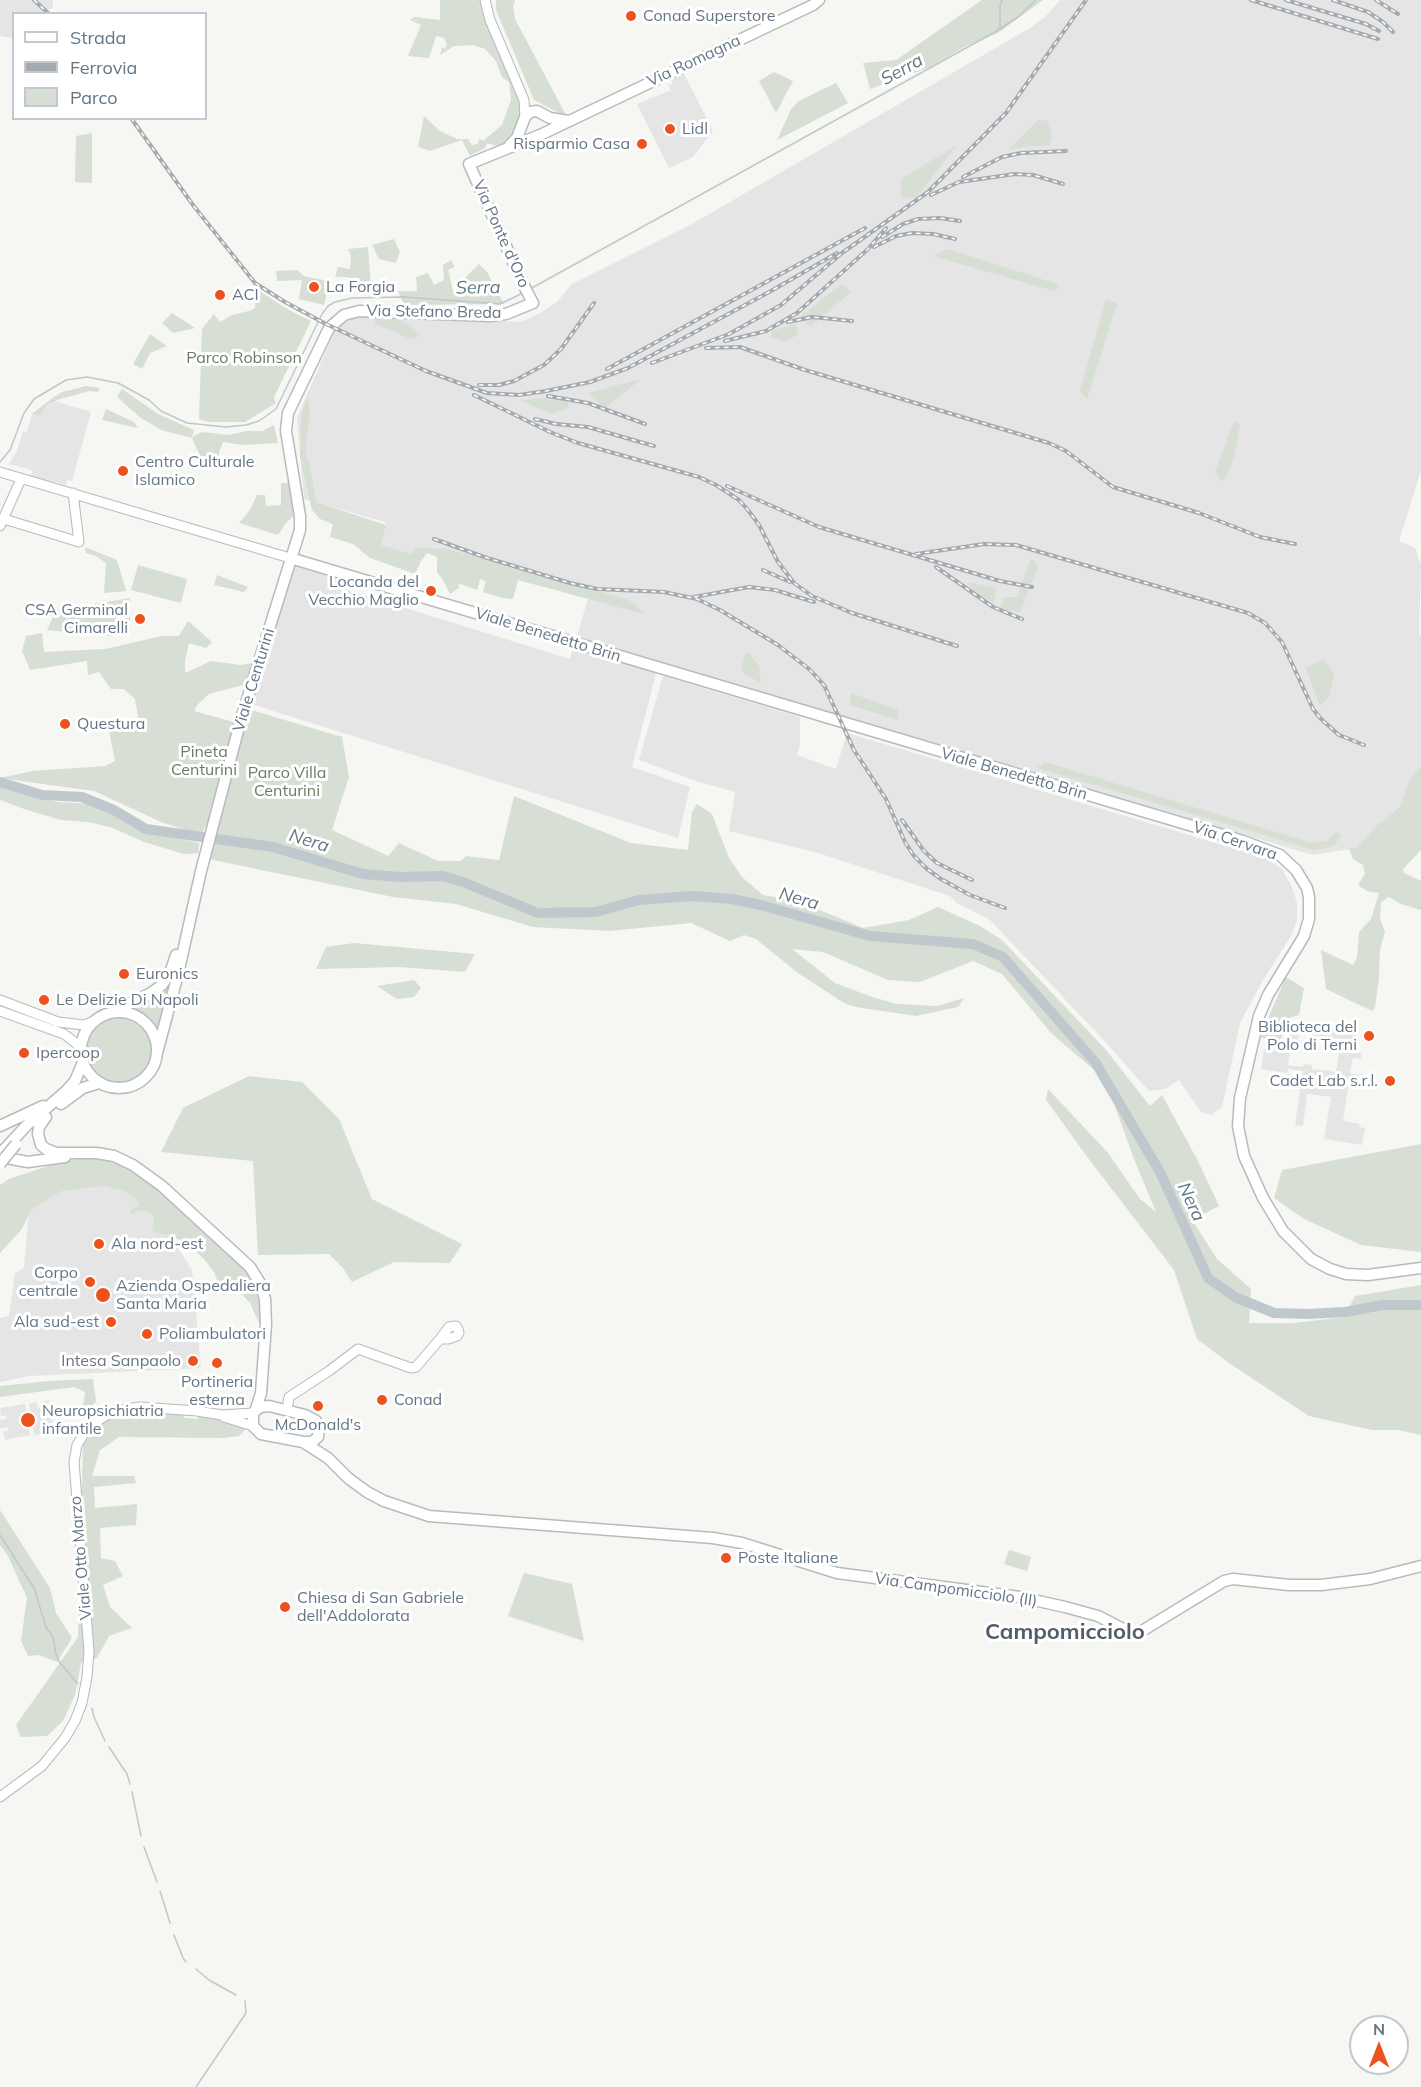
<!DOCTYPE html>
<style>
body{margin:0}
#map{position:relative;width:1421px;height:2087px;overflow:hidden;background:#f6f6f3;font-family:Mulish,sans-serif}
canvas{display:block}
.legend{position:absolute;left:12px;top:12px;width:195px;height:108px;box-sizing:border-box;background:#fff;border:2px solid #c1c8ce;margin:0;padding:8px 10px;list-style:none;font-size:18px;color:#647685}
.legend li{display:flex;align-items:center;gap:12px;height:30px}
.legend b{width:30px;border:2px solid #c1c8ce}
.north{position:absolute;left:1349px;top:2015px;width:60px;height:60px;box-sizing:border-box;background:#fff;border:2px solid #c1c8ce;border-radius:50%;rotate:0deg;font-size:16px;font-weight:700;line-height:24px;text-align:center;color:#647685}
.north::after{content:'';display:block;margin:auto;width:21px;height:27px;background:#eb521e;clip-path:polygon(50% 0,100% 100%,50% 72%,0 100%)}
</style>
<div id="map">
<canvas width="1421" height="2087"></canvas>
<ul class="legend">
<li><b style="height:8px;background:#fff"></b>Strada</li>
<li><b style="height:8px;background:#a4aab0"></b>Ferrovia</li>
<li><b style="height:16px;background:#d7ded4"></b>Parco</li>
</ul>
<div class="north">N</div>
</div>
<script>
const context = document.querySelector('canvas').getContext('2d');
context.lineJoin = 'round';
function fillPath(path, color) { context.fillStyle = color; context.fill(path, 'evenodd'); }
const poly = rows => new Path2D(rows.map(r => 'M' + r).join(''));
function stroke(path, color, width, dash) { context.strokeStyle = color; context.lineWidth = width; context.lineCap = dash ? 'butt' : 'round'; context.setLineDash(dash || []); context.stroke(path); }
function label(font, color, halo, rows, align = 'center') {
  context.font = font + ' Mulish,sans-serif'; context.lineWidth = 6; context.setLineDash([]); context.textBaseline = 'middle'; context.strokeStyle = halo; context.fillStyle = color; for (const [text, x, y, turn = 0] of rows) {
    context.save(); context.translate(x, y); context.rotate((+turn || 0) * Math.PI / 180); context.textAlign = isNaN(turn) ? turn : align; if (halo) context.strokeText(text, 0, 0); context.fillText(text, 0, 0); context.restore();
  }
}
fillPath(poly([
 [0,0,53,0,53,6,46,13,14,14,13,38,0,36],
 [1060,0,1421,0,1421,470,1399,541,1415,548,1421,565,1419,634,1421,636,1421,767,1410,777,1400,807,1377,825,1356,848,1313,855,577,637,590,591,448,549,412,554,380,545,386,525,385,522,304,499,297,418,334,332,346,321,363,316,521,322,540,313,557,302,572,284,692,224,1030,28,1046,16],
 [683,72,713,131,693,157,669,168,637,104,671,90,668,85,673,84,670,78],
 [54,401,91,412,72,481,67,480,66,485,31,476,32,470,9,464,17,451,23,431,27,432,32,414,39,416,48,404],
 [293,566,345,581,344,589,570,659,573,648,656,673,632,767,690,787,678,838,251,704],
 [663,676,800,717,800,745,797,755,836,769,847,733,1266,858,1282,869,1292,887,1297,903,1297,920,1292,934,1263,980,1240,1023,1222,1107,1211,1115,1201,1112,1179,1080,1165,1089,1149,1091,1100,1036,989,919,957,903,950,896,815,852,729,831,735,792,696,781,639,760],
 [1291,1025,1300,1026,1296,1051,1290,1050,1288,1065,1303,1067,1304,1064,1312,1065,1312,1069,1336,1072,1341,1039,1309,1035,1311,1025,1357,1032,1354,1052,1362,1053,1361,1059,1353,1058,1350,1073,1359,1075,1358,1080,1349,1080,1343,1121,1359,1124,1359,1127,1365,1128,1362,1145,1324,1139,1331,1097,1307,1094,1303,1126,1295,1125,1303,1071,1288,1069,1287,1073,1261,1069,1264,1049,1282,1052,1283,1048,1287,1049],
 [115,1183,148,1203,192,1270,201,1368,29,1376,0,1382,0,1318,9,1316,15,1273,24,1268,29,1209,60,1189],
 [49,1400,54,1432,46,1433,45,1427,41,1428,42,1434,34,1435,32,1423,22,1425,23,1429,29,1428,30,1435,5,1440,3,1432,9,1430,8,1427,0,1428,0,1420,7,1419,6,1415,1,1416,0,1408,25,1404,26,1412,20,1413,21,1417,31,1415,29,1404,37,1402,38,1408,42,1407,41,1402]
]), '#e4e5e4');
fillPath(poly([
 [440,0,481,0,493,40,523,106,514,137,500,147,487,143,485,148,470,156,462,140,430,151,418,147,424,116,440,131,457,139,468,139,472,145,478,144,479,138,483,141,502,125,511,100,509,82,502,77,496,61,485,49,473,45,454,46,440,55,442,47,445,49,447,44,444,38,436,36,429,58,408,56,421,25,410,20,414,17,440,20],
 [496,0,515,0,513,6,515,19,567,117,534,100,496,10],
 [982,0,1043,0,998,33,966,46,930,67,870,89,863,63,896,60],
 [774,72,793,81,776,113,759,81],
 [836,83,848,103,777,140,791,109,799,101],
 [1038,120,1048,121,1052,137,1049,146,1030,146,1008,150],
 [92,133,92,183,75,182,76,136],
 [957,145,916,198,901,197,901,179],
 [394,239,400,252,396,263,379,259,372,245],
 [368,247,371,288,357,291,348,277,335,277,338,267,350,269,351,256,348,249],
 [948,249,1060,285,1054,291,933,256],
 [451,260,455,267,448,270,453,291,458,294,463,280,479,264,487,272,504,304,404,305,398,291,417,291,416,277,428,273,434,285,444,280,443,265],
 [297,270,304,276,327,281,328,289,324,305,299,299,302,280,277,281,276,271],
 [842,284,851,292,810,327,800,317],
 [256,289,289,310,311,321,274,397,276,403,245,422,208,422,199,419,202,329,214,314,220,322,232,315,249,311,255,308],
 [1106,299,1117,304,1087,399,1080,391],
 [172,313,195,328,173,333,162,323],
 [375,316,396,317,421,335,410,339,375,323],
 [796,324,798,334,786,342,771,338,771,331],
 [150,334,167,346,150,353,142,369,133,364],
 [641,379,605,408,588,393],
 [86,386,100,388,98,392,89,391,60,399,48,404,39,416,32,414,51,399,62,392],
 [122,389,158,414,194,430,192,437,202,432,228,435,247,431,262,431,274,425,278,443,243,445,223,442,219,452,217,469,201,458,192,438,161,430,141,418,126,405,117,397],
 [308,396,310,414,305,450,310,467,316,502,386,525,381,545,412,554,414,548,448,549,629,600,644,614,518,580,513,599,502,598,483,592,486,581,480,579,477,590,458,583,459,588,450,594,442,578,437,573,437,557,427,553,421,561,415,574,370,558,353,544,330,537,333,524,320,519,312,510,300,457,301,415],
 [548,398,568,401,569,408,551,414,521,400],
 [106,409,134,422,138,428,102,420],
 [1234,421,1240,425,1234,458,1223,482,1215,472],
 [281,483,296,483,295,515,286,523,278,535,239,523,250,510,257,495,265,495,266,506,281,505],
 [85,547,117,560,126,591,104,593,106,563,96,556,86,553],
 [1031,558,1038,567,1020,612,1000,609,1004,597,1017,597],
 [138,565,187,579,181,603,131,590],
 [217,575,248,587,244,592,214,585],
 [967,582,996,588,994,603,975,593],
 [130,598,130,634,110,636,47,630,56,610],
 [188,621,212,642,206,648,189,643,185,661,185,673,211,661,240,665,254,663,247,684,209,694,198,704,194,711,237,723,214,811,201,835,161,822,94,791,0,778,32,771,105,766,115,761,108,726,139,723,135,699,124,689,111,689,99,672,88,675,87,661,30,670,22,651,26,636,42,633,44,652,105,649,162,636,179,636],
 [745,653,749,653,759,666,761,683,746,675,741,669],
 [1324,659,1334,674,1329,697,1320,706,1306,668],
 [851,693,898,710,898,720,850,705],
 [248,709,342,737,349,777,332,830,388,856,399,843,438,861,461,861,466,856,499,860,514,796,631,843,688,850,692,812,697,804,712,814,729,858,742,877,763,895,798,901,863,928,909,920,938,907,980,926,1002,940,1106,1050,1150,1106,1162,1095,1198,1161,1219,1206,1192,1220,1217,1259,1251,1289,1249,1323,1294,1323,1344,1317,1355,1296,1421,1285,1421,1435,1398,1430,1372,1430,1309,1416,1229,1363,1197,1339,1174,1270,1088,1158,1046,1100,1048,1089,1108,1153,1140,1199,1156,1212,1134,1159,1105,1079,1052,1034,1002,974,973,961,920,982,888,980,823,952,792,949,835,983,872,997,897,1004,938,1006,964,998,958,1007,916,1016,856,1007,844,1003,798,973,756,939,744,935,730,941,691,923,609,931,533,927,456,904,393,897,208,859],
 [1045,762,1312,843,1327,841,1337,832,1341,835,1336,843,1328,848,1314,850,1037,768],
 [1421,767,1421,850,1403,869,1404,873,1421,881,1421,910,1401,904,1389,897,1381,902,1380,919,1385,932,1380,949,1379,978,1375,1008,1372,1011,1326,989,1321,950,1353,965,1357,957,1359,932,1371,919,1379,893,1367,891,1358,885,1365,874,1363,865,1353,859,1349,848,1356,848,1377,825,1400,807,1410,777],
 [0,787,57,802,96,804,151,832,199,843,198,853,184,854,144,842,110,827,88,822,61,820,27,810,0,800],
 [354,943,475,954,465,972,399,967,316,969,326,947],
 [174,975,159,1032,150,1018,132,1007],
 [1286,977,1304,988,1299,1015,1289,1018,1279,1043,1260,1037],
 [414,980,421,988,414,997,397,999,377,986],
 '86 1050a33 33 0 1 1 66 0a33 33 0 1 1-66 0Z',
 [249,1076,302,1082,339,1119,372,1199,462,1244,450,1263,394,1262,352,1282,343,1268,329,1254,258,1255,253,1161,161,1152,183,1108],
 [1421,1144,1421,1252,1361,1245,1304,1219,1274,1198,1282,1170],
 [94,1156,123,1165,177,1199,217,1235,252,1277,260,1306,260,1325,250,1303,237,1289,223,1295,214,1272,204,1259,184,1241,152,1231,154,1225,153,1216,147,1211,140,1211,132,1214,130,1211,139,1205,137,1199,125,1191,104,1186,61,1191,32,1209,21,1230,0,1253,0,1185,9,1179,57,1163],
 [93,1379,96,1401,90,1410,83,1407,85,1392,74,1387,0,1397,0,1386,49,1381],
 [142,1410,179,1413,185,1418,198,1419,199,1414,206,1414,248,1427,239,1436,224,1438,119,1437,100,1450,92,1476,134,1476,136,1483,94,1487,95,1508,137,1504,136,1525,100,1528,101,1558,115,1561,123,1576,103,1585,110,1607,132,1628,109,1636,97,1658,81,1663,75,1695,63,1721,47,1736,21,1737,16,1725,78,1637,83,1445,98,1424,117,1412],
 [0,1510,50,1588,56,1613,72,1638,57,1662,39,1655,28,1656,21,1641,27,1598,8,1556,0,1545],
 [1009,1550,1031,1557,1027,1571,1004,1564],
 [524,1573,572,1584,584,1641,508,1616]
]), '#d7ded4');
stroke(poly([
 [1000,29,1000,6,1002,0],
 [530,289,995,32,1018,17,1036,0],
 [0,462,10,450,24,413,34,399,66,380,87,377,118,383,149,400,161,411,187,423,226,427,246,425,259,421,276,409,322,314,328,306,335,302,352,298,404,297,500,304,523,293],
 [0,1535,34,1588,46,1627,53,1637,56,1654,60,1663,78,1684],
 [92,1708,94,1717,105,1741],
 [109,1747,127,1774,130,1784],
 [132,1792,141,1836],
 [144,1847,157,1882],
 [160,1891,170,1923],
 [174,1935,183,1958,186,1962],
 [196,1969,209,1980,236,1995],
 [196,2087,246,2013,245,2001]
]), '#bec8cd', 1.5);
stroke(poly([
 [0,782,42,795,82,797,114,810,146,829,273,847,363,874,400,877,443,876,463,882,538,913,596,912,639,900,693,896,732,899,761,905,870,936,973,944,1003,957,1095,1062,1160,1172,1208,1278,1235,1297,1274,1313,1308,1314,1345,1312,1382,1305,1421,1305]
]), '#bec8cd', 10);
const secondary = poly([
 [485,0,490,20,524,100,525,117],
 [0,472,290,558],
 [4,519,79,542,73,493],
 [0,526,21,479],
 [0,1000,58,1022,84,1025,95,1021],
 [0,1011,64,1034,77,1044,81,1050],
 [287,1410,289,1397,329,1371,358,1349,411,1368,416,1367,440,1339,448,1339,457,1336,459,1333,458,1329,456,1326,449,1327,440,1339],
 [223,1415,253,1413],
 [0,1797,42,1766,65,1738,75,1721,82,1703,87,1677,89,1651,74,1462,77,1445,88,1427,113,1411,140,1407,197,1411,222,1415,224,1417,253,1426]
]);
const primary = poly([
 [510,145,517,138,525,117,530,112,537,111,550,118,568,121],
 [290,558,1243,841,1280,855,1296,870,1307,888,1309,897,1309,919,1304,936,1268,995,1259,1016,1240,1098,1238,1126,1244,1156,1263,1198,1283,1231,1311,1259,1330,1269,1346,1274,1368,1275,1421,1268],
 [113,1012,151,993,162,985,170,973,176,955],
 '81 1050a38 38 0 1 1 76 0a38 38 0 1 1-76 0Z',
 [157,1053,178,974,201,871,241,719,300,530,300,516,286,431,288,413,329,328,344,315,359,311,490,316,506,314,533,303,523,284,469,164,540,135,813,5,819,0],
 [61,1104,83,1088,99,1083],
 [46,1117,39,1127,38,1134,41,1145,46,1149,56,1153,97,1153,114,1156,133,1165,162,1186,250,1267,260,1283,265,1299,266,1324,261,1393,256,1409],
 [0,1126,43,1106],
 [0,1154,27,1125,65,1092,75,1081,83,1062],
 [0,1157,28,1162,65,1157],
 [269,1406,305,1415,316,1421,319,1426,318,1437,312,1442,303,1442,261,1434,253,1426,253,1413,260,1407,269,1406],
 [303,1442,328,1458,348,1478,367,1492,384,1501,429,1516,713,1538,742,1543,837,1573,1020,1597,1065,1607,1098,1616,1127,1631,1137,1634,1224,1581,1233,1579,1289,1585,1321,1585,1370,1579,1421,1566]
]);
stroke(secondary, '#b6bbc0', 11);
stroke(primary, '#b7bbbf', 13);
stroke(secondary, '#fff', 9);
stroke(primary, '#fff', 10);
const rail = poly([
 [34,0,49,14],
 [1251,0,1378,39],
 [1286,0,1366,24,1379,31],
 [1333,0,1368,12,1383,22,1393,32],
 [1376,0,1398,14],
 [131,118,193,205,255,283,285,302,326,324,426,371,487,393,519,395,546,391,590,382,628,368,771,291,837,253],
 [963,177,1002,157,1021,153,1066,151],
 [931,195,959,182,1015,174,1033,175,1063,184],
 [882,237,903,224,918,219,940,218,960,221],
 [874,247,896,236,912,233,933,234,955,239],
 [788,322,812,317,852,321],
 [725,341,766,331,797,313,868,249,886,228],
 [706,348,740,347,805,370,1049,443,1066,451,1113,487,1199,513,1260,537,1295,544],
 [652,363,729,334,781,305,842,253,928,192,1006,113,1086,0],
 [607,369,865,228],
 [479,385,499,385,514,381,544,365,561,349,594,303],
 [474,395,550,432,578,443,699,477,716,485,739,500,748,510,759,525,778,562,794,583,812,596,852,613,957,646],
 [548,396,588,403,645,424],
 [535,419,556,424,588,427,654,446],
 [727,486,819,527,1000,581,1032,587],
 [434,539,484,557,570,583,597,589,664,592,697,599,720,610,778,645,809,669,824,685,854,750,886,799,905,842,914,856,927,869,941,879,970,895,1005,908],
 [916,554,984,544,1016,545,1248,613,1265,623,1282,642,1313,709,1321,719,1339,735,1364,745],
 [936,567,993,607,1022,619],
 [763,570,790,582],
 [694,597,749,587,775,590,814,602],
 [902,820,924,851,937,863,972,880]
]);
stroke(rail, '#a4aab0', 4);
stroke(rail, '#fff', 1.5, [4.5]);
const primaryBridge = poly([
 [0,1164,16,1144]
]);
stroke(primaryBridge, '#b7bbbf', 13, []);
stroke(primaryBridge, '#fff', 10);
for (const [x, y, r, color] of [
 [631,16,6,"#eb521e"],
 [670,129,6,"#eb521e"],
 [642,144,6,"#eb521e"],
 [314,287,6,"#eb521e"],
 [220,295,6,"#eb521e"],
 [123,471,6,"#eb521e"],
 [431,591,6,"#eb521e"],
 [140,619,6,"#eb521e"],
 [65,724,6,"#eb521e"],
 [124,974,6,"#eb521e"],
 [44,1000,6,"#eb521e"],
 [1369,1036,6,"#eb521e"],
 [24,1053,6,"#eb521e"],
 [1390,1081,6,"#eb521e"],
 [99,1244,6,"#eb521e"],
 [90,1282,6,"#eb521e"],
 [103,1295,8,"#eb521e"],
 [111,1322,6,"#eb521e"],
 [147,1334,6,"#eb521e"],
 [193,1361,6,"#eb521e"],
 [217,1363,6,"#eb521e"],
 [382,1400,6,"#eb521e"],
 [318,1406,6,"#eb521e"],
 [28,1420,8,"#eb521e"],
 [726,1558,6,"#eb521e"],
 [285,1607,6,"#eb521e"]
]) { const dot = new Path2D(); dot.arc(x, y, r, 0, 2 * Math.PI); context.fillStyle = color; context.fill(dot); stroke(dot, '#fff', 2); }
label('16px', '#647685', '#fff', [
 ["Conad Superstore",643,16],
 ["Lidl",682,129],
 ["Risparmio Casa",630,144,"right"],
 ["La Forgia",326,287],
 ["ACI",232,295],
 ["Centro Culturale",135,462],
 ["Islamico",135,480],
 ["Locanda del",419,582,"right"],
 ["Vecchio Maglio",419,600,"right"],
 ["CSA Germinal",128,610,"right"],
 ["Cimarelli",128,628,"right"],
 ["Questura",77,724],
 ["Euronics",136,974],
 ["Le Delizie Di Napoli",56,1000],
 ["Biblioteca del",1357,1027,"right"],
 ["Polo di Terni",1357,1045,"right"],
 ["Ipercoop",36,1053],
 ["Cadet Lab s.r.l.",1378,1081,"right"],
 ["Ala nord-est",111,1244],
 ["Corpo",78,1273,"right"],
 ["centrale",78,1291,"right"],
 ["Azienda Ospedaliera",116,1286],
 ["Santa Maria",116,1304],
 ["Ala sud-est",99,1322,"right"],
 ["Poliambulatori",159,1334],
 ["Intesa Sanpaolo",181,1361,"right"],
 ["Portineria",217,1382,"center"],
 ["esterna",217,1400,"center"],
 ["Conad",394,1400],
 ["Neuropsichiatria",42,1411],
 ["infantile",42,1429],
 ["McDonald's",318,1425,"center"],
 ["Poste Italiane",738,1558],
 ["Chiesa di San Gabriele",297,1598],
 ["dell'Addolorata",297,1616]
], 'left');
label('16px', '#647685', '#fff', [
 ["Via Romagna",694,61,-25],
 ["Via Ponte d'Oro",501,234,66],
 ["Via Stefano Breda",434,312,1],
 ["Viale Benedetto Brin",548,635,17],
 ["Viale Centurini",254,680,-73],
 ["Viale Benedetto Brin",1014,774,16],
 ["Via Cervara",1235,841,19],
 ["Viale Otto Marzo",81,1558,-95],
 ["Via Campomicciolo (II)",956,1590,8]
]);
label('16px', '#687c63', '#fff', [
 ["Parco Robinson",244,358],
 ["Pineta",204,752],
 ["Centurini",204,770],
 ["Parco Villa",287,773],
 ["Centurini",287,791]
]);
label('italic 18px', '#5f7782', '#fff', [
 ["Serra",902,70,-29],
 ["Serra",478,288,-1],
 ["Nera",309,841,17],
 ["Nera",799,899,16],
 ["Nera",1191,1202,65]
]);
label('bold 22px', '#525f6a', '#fff', [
 ["Campomicciolo",1065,1632]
]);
</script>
